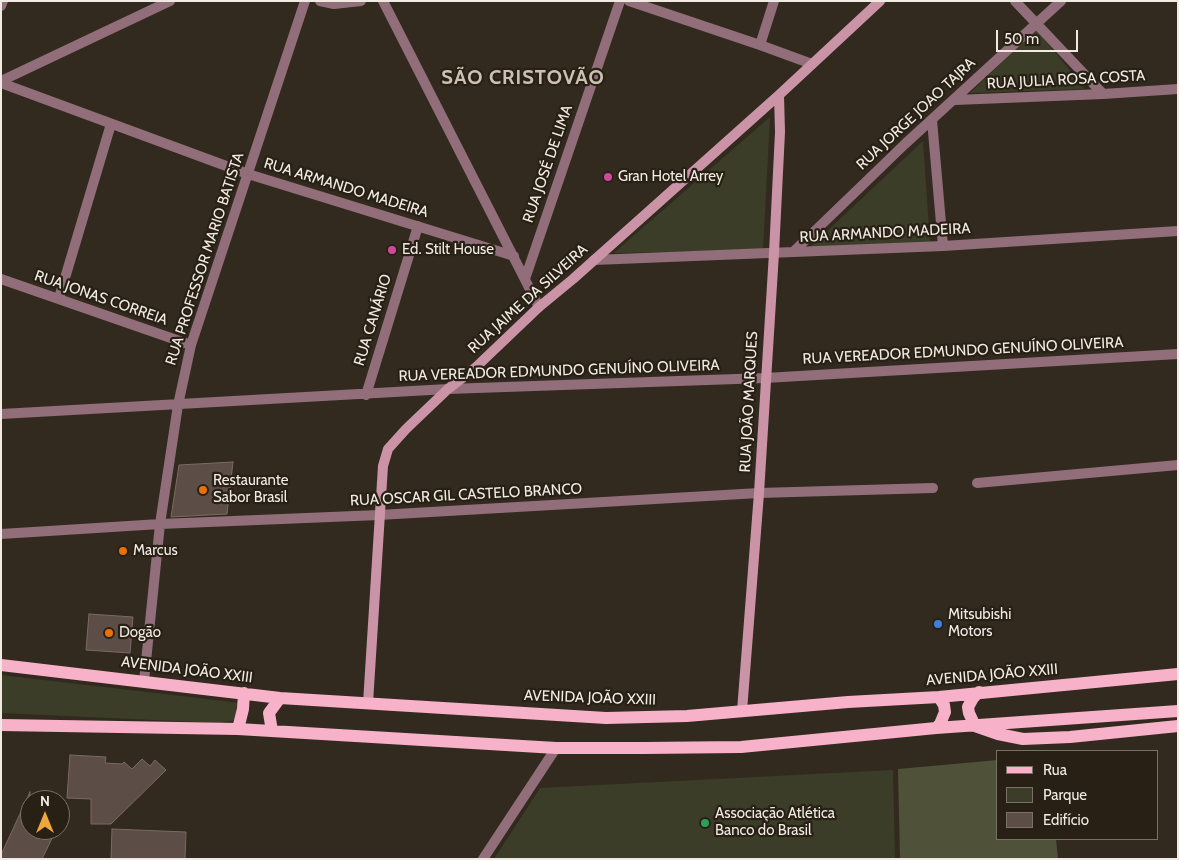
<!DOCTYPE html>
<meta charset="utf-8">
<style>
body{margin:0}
#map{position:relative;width:1179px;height:860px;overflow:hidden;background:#322a1e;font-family:Cabin,sans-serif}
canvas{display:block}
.frame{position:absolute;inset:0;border:2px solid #f0eae3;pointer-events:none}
.legend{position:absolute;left:996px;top:750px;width:162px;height:90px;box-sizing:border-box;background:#282015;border:1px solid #787167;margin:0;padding:6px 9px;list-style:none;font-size:15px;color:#f0eae3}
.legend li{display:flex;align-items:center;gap:10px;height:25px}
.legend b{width:25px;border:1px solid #787167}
.north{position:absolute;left:20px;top:790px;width:50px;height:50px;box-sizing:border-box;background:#282015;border:1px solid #787167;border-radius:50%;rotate:0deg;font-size:14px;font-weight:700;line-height:20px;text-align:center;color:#f0eae3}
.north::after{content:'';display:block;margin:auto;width:18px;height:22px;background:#eda83b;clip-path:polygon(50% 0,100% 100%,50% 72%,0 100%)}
.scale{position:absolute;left:996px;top:30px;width:82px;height:22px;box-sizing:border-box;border:2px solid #f0eae3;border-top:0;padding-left:6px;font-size:15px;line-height:18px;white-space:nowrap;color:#f0eae3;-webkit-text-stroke:4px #282015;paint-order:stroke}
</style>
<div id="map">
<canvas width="1179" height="860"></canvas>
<div class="frame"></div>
<ul class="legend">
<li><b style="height:6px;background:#f7b1c9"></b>Rua</li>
<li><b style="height:14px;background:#3b3d28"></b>Parque</li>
<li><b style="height:14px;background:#5d4d47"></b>Edifício</li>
</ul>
<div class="north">N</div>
<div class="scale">50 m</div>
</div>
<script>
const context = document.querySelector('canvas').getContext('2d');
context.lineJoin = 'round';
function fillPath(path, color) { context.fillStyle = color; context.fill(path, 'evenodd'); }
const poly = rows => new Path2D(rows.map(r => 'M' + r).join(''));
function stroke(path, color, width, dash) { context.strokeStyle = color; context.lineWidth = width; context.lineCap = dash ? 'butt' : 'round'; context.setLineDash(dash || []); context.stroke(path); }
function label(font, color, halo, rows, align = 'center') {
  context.font = font + ' Cabin,sans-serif'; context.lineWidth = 4.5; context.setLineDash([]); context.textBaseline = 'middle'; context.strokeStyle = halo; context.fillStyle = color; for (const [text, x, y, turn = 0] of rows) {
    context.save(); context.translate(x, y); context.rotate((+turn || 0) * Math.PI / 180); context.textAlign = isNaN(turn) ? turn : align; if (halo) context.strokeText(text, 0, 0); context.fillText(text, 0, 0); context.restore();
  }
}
fillPath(poly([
 [1036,29,1085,89,970,93],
 [770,117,763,250,614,253,639,231],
 [923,141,930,242,808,249],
 [1,675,224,701,238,703,235,720,220,723,1,713],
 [893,770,895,859,494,859,540,788]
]), '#3b3d28');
fillPath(poly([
 [998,760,998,839,1056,839,1058,859,900,859,898,769]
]), '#4f5238');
const building = poly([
 [233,462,227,514,171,517,179,465,233,462],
 [89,614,133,617,130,653,86,650,89,614],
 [70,755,106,757,105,763,122,764,124,762,132,769,142,759,150,766,155,760,166,770,111,824,91,824,91,799,67,798,70,755],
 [30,792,30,830,56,830,42,859,1,859,1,855,30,792],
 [112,829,186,832,185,859,111,859,112,829]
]);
fillPath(building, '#5d4d47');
stroke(building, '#7a6a63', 1);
stroke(poly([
 [320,1,334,4,361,1],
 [383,1,539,307],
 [629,1,760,45,812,64],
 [1015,1,1103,94],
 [1,6,3,1],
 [760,45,774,1],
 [1,81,170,1],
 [1,83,248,174,514,256],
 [955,100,1103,94,1178,89],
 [932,120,943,246],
 [793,252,905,144,1061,1],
 [594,260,943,246,1178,231],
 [1,279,191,345],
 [525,279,620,1],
 [59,298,111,124],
 [366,395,418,226],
 [1,414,448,389,765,378,1178,354],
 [977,483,1178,465],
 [1,534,160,524,379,515,759,493,933,488],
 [144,681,160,524,178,405,191,345,305,1],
 [483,859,556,748]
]), '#916e79', 10);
stroke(poly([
 [368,703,383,466,388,449,406,429,448,389,475,368,539,307,573,279,779,95,880,1],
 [742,711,759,493,774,253,780,132,779,95]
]), '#cb94a6', 10);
stroke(poly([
 [1,665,280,698,606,718,687,716,848,702,939,697,1178,674],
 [979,692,973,698,968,707,969,713,975,726,998,734,1023,739,1070,737,1178,726],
 [1,725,238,729,556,748,644,748,741,747,936,728,1178,711],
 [936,728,940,724,945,712,944,705,939,697],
 [238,729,243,709,244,693],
 [272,731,269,713,280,698]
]), '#f7b1c9', 12);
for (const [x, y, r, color] of [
 [608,177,5,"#d1479c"],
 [392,250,5,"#d1479c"],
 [203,490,5,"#e8710a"],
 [123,551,5,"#e8710a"],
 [938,624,5,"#3f7fe0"],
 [109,633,5,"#e8710a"],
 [705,823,5,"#2e9e5b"]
]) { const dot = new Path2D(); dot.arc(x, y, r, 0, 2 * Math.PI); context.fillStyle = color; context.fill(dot); stroke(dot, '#282015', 2); }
label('15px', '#f0eae3', '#282015', [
 ["RUA JULIA ROSA COSTA",1066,80,-3],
 ["RUA JORGE JOAO TAJRA",916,114,-43],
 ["RUA JOSÉ DE LIMA",548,164,-71],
 ["RUA ARMANDO MADEIRA",346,188,17],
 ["RUA ARMANDO MADEIRA",885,233,-3],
 ["RUA PROFESSOR MARIO BATISTA",205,259,-72],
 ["RUA JONAS CORREIA",101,298,19],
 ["RUA JAIME DA SILVEIRA",528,299,-42],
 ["RUA CANÁRIO",373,320,-73],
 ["RUA VEREADOR EDMUNDO GENUÍNO OLIVEIRA",963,351,-3],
 ["RUA VEREADOR EDMUNDO GENUÍNO OLIVEIRA",559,371,-2],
 ["RUA JOÃO MARQUES",749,402,-87],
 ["RUA OSCAR GIL CASTELO BRANCO",466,495,-3],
 ["AVENIDA JOÃO XXIII",187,670,7],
 ["AVENIDA JOÃO XXIII",992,675,-5],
 ["AVENIDA JOÃO XXIII",590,698,2]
]);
label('15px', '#f0eae3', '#282015', [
 ["Gran Hotel Arrey",618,177],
 ["Ed. Stilt House",402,250],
 ["Restaurante",213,481],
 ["Sabor Brasil",213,498],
 ["Marcus",133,551],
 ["Mitsubishi",948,615],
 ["Motors",948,632],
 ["Dogão",119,633],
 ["Associação Atlética",715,814],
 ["Banco do Brasil",715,831]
], 'left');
context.letterSpacing = '1px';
label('bold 20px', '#cbc0b2', '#282015', [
 ["SÃO CRISTOVÃO",523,78]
]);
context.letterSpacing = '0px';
</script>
